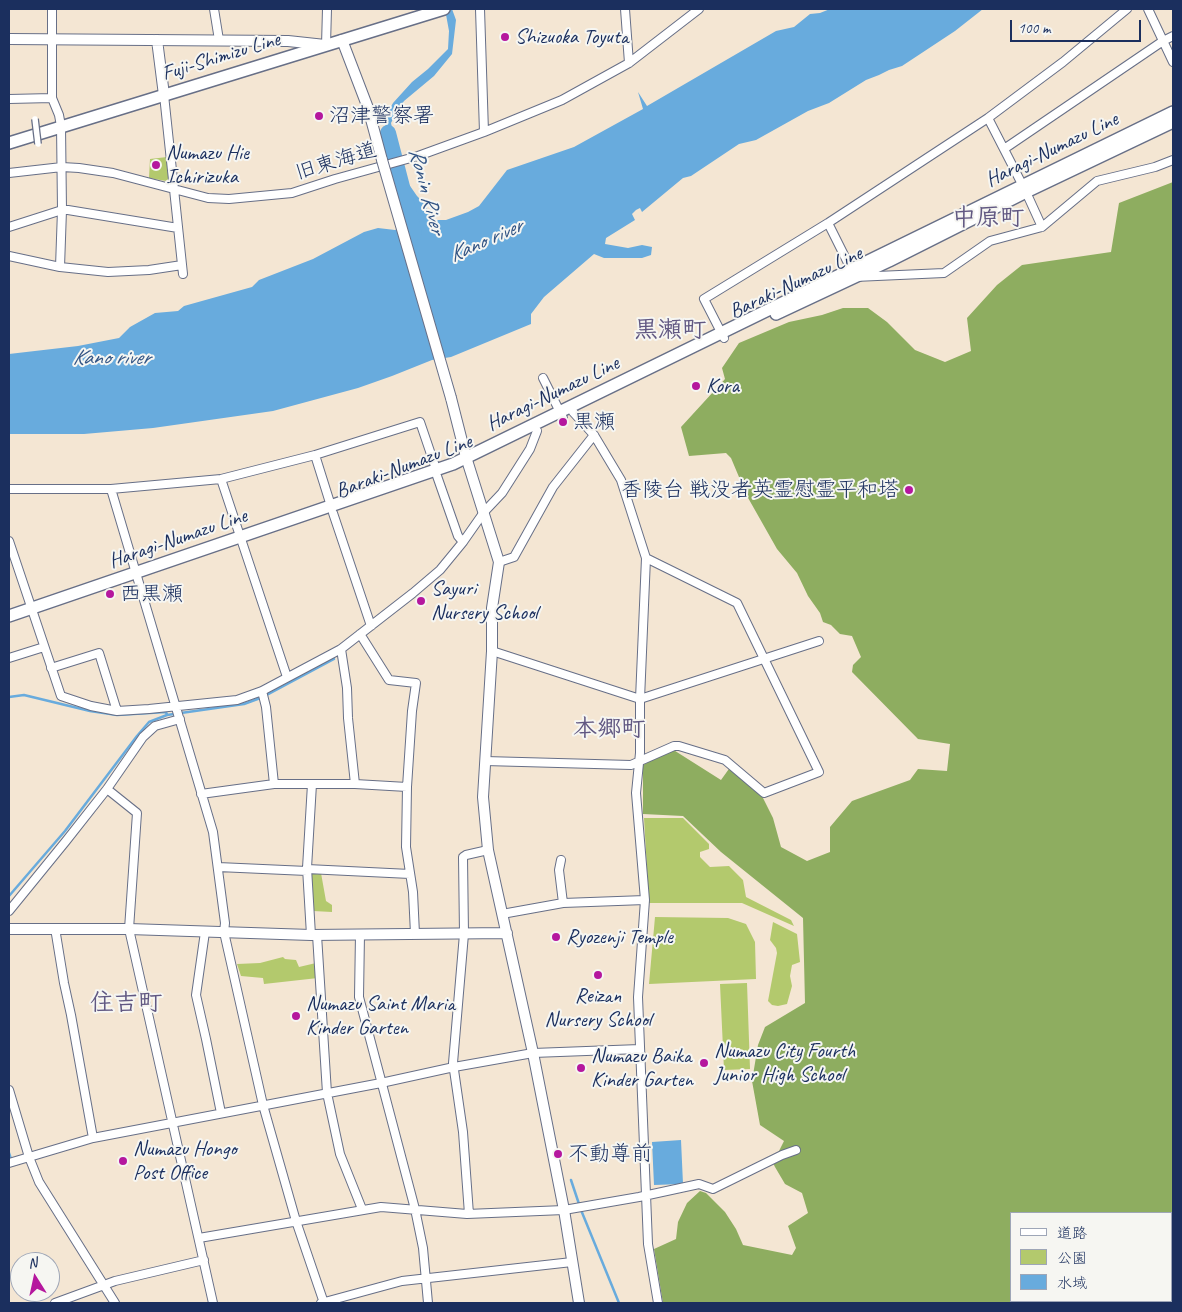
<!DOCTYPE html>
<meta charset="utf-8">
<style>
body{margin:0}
#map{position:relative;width:1182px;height:1312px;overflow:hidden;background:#f4e6d3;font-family:Caveat,"Klee One",sans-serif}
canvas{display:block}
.frame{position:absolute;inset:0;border:10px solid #1b2f5e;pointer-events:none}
.legend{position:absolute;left:1010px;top:1212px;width:162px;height:90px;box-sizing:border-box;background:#f6f6f2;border:1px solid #9ea6b7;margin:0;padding:6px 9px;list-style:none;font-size:15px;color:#1b2f5e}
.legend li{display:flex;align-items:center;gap:10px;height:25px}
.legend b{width:25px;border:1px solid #9ea6b7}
.north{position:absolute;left:10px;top:1252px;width:50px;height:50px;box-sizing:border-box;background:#f6f6f2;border:1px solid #9ea6b7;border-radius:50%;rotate:350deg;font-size:14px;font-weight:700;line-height:20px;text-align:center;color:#1b2f5e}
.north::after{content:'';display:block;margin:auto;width:18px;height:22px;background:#b5179e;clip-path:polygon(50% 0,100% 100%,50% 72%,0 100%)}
.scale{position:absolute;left:1010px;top:20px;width:131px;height:22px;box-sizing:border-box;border:2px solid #1b2f5e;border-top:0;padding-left:6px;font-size:15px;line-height:18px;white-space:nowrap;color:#1b2f5e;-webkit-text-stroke:4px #f6f6f2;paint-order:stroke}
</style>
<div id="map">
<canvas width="1182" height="1312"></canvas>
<div class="frame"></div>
<ul class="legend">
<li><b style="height:6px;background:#fff"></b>道路</li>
<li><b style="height:14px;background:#b3c96d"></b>公園</li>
<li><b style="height:14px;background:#68abdd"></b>水域</li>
</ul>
<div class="north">N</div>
<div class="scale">100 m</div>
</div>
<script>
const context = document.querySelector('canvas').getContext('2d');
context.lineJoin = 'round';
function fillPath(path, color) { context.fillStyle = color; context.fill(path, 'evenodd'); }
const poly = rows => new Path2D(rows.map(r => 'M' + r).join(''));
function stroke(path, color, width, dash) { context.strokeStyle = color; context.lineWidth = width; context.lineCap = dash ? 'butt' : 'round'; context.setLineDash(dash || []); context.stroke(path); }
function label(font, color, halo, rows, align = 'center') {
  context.font = font + ' Caveat,"Klee One",sans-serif'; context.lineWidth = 4; context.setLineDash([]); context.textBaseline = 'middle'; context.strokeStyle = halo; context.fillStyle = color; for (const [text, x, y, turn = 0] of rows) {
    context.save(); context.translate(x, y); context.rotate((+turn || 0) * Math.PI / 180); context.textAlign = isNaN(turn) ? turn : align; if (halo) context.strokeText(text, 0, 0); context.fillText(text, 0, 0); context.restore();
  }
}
fillPath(poly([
 [167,157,169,178,166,181,149,178,150,159],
 [644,818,683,818,709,844,709,849,700,852,700,857,710,867,729,866,743,880,746,897,791,920,794,926,742,903,649,903],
 [309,873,321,873,326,901,332,905,332,912,313,911],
 [655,917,728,918,746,924,755,942,756,979,649,984],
 [773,922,797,934,800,962,792,965,790,976,792,986,787,1004,778,1006,772,1005,768,1001,777,953,776,948,770,940],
 [283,957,285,959,296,960,299,967,316,963,318,978,264,984,263,978,241,976,237,964,260,963],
 [747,983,750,1069,724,1070,720,984]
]), '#b3c96d');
fillPath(poly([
 [1173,182,1173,1303,663,1303,654,1249,676,1239,678,1222,687,1203,700,1191,706,1193,725,1212,736,1229,743,1245,792,1255,796,1248,788,1226,808,1213,802,1193,785,1184,775,1167,773,1163,784,1141,760,1125,752,1081,758,1045,765,1027,805,1003,803,918,721,852,683,816,643,814,643,765,672,749,721,780,731,766,760,792,773,818,781,847,807,861,830,852,830,827,852,801,910,780,918,769,947,771,950,744,918,739,852,672,853,665,861,657,852,636,840,634,831,625,823,622,820,613,808,596,797,573,777,549,747,496,731,458,726,453,689,456,681,427,725,379,722,368,739,343,789,322,822,315,843,308,868,308,887,322,915,350,945,362,971,351,967,318,997,285,1022,265,1111,252,1119,203],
 [1011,1213,1171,1213,1171,1301,1011,1301]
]), '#8ead60');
fillPath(poly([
 [445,9,452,9,456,20,452,54,434,76,404,101,396,113,391,123,397,151,392,153,386,131,385,118,393,103,412,82,428,69,448,49,449,31],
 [830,9,983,9,955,31,902,66,889,70,879,75,866,80,829,103,808,111,756,140,739,144,691,176,683,178,642,212,640,208,636,210,632,214,635,220,606,238,605,244,628,248,642,245,652,247,651,255,642,258,604,258,594,254,544,297,531,314,531,324,451,357,432,360,392,376,358,388,273,411,153,428,84,434,9,434,9,354,78,346,119,338,130,327,155,313,178,311,184,306,252,287,259,280,313,259,364,232,378,228,395,230,405,225,408,220,409,198,406,195,404,186,408,183,417,196,425,204,431,217,436,220,446,220,468,212,479,206,507,170,574,147,643,109,638,92,647,106,776,31,794,27,810,14,820,13],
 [681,1140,683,1184,654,1185,652,1142]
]), '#68abdd');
stroke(poly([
 [9,697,24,695,90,711,117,715,166,712,167,715,244,704,263,697,334,659],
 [9,896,65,831,137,736,149,722,167,715],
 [9,1153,11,1159],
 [571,1180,581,1210,619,1303]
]), '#68abdd', 2.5);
stroke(poly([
 [388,133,414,233]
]), '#68abdd', 16);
const minor = poly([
 [52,9,52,98,59,115,61,126,62,210,60,267],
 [214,9,219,40],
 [480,9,484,132],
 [625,9,629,63],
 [1148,9,1173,62],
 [326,45,327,9],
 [164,95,183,274],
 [9,99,52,98],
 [988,118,1026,192,1042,227],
 [1004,149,1163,41,1173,36],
 [9,173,62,167,79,168,113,173,208,198,229,199,292,193,335,179,418,156,484,132,562,100,629,63,699,9],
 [828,223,855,277,944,273,990,241,1042,227,1097,181,1155,167,1173,160],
 [9,227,62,210,68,210,178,228],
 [9,256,60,267,108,272,149,270,182,265],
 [724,338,704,299,828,223,988,118,1063,62,1127,9],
 [543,378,563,418],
 [573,412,594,435,621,480,646,558,640,699,640,753,636,793,645,900,638,997,648,1244,658,1303],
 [315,455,331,506],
 [437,476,458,536,463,542],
 [221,479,287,677],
 [9,489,111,489,221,479,315,455,420,422,436,469],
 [111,489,213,832,225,923,224,932,263,1105,296,1221,324,1303],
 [333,513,371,626],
 [9,541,61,696,91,706,117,711,149,709,237,700,262,691,341,649,413,593,440,570,463,542,484,512,502,493,530,449,537,431],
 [499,562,514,557,553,487,594,435],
 [360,634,389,680,416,683,412,711,407,787,406,847,413,892,415,934],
 [341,649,347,688,348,718,355,784],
 [492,651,640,699,819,641],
 [9,658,44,647],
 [51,668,99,653,117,711],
 [262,691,266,707,274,784],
 [485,761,631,765,674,746,679,746,725,760,764,793,819,772,737,603,646,558],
 [107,789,137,813,129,929,213,1303],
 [201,794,274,784,355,784,407,787],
 [561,860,559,870,563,903],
 [218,867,307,871],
 [307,869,410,874],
 [9,911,66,841,107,789,143,737,155,726,180,719],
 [502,914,563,903,645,900],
 [55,928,64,983,71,1015,93,1138],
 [205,932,196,995,206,1039,221,1113],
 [360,934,359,997,415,1209,423,1248,428,1303],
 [311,935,307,868,312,784],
 [317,935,327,1093,340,1154,362,1209],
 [9,1090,29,1157,39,1182,115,1303],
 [9,1163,93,1138,381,1083,454,1067,533,1053,640,1049],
 [469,1214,463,1132,453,1063,464,934,463,857,466,855,488,850],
 [199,1238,381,1207,467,1214,564,1210,639,1197,699,1184,713,1189,782,1155,796,1150],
 [55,1303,115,1281,204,1260],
 [321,1303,402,1281,572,1262]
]);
const tertiary = poly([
 [9,39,288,41,325,45],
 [157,40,164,95],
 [342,40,368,108,382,160],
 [451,398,466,457,499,562,492,608,492,651,483,797,488,850,533,1053,564,1210,579,1303],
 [9,929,129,929,311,935,507,933]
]);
const secondary = poly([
 [9,143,444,9],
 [776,314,889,261,1026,192,1173,122],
 [9,616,453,464,1173,112]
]);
stroke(minor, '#676f87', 10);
stroke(tertiary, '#676f87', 12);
stroke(secondary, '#676f87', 14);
stroke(minor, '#fff', 8);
stroke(tertiary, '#fff', 10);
stroke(secondary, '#fff', 11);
const pedestrianBridge = poly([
 [35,119,38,144]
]);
const tertiaryBridge = poly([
 [382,160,451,398]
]);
stroke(pedestrianBridge, '#676f87', 8, []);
stroke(tertiaryBridge, '#676f87', 12, []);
stroke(pedestrianBridge, '#fff', 5.5);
stroke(tertiaryBridge, '#fff', 10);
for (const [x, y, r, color] of [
 [505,37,5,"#b5179e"],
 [319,116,5,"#b5179e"],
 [156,165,5,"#b5179e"],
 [696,386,5,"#b5179e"],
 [563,422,5,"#b5179e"],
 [909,490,5,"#b5179e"],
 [110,594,5,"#b5179e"],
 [421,601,5,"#b5179e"],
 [556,937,5,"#b5179e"],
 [598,975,5,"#b5179e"],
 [296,1016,5,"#b5179e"],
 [704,1063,5,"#b5179e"],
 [581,1068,5,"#b5179e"],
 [558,1154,5,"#b5179e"],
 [123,1161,5,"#b5179e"]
]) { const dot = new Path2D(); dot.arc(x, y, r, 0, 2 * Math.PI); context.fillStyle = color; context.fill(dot); stroke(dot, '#f6f6f2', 2); }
label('21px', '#1b2f5e', '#f6f6f2', [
 ["Shizuoka Toyuta",515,37],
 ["沼津警察署",329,116],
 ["Numazu Hie",166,153],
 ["Ichirizuka",166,177],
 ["Kora",706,386],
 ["黒瀬",573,422],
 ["香陵台 戦没者英霊慰霊平和塔",899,490,"right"],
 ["Sayuri",431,589],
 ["Nursery School",431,613],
 ["西黒瀬",120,594],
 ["Ryozenji Temple",566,937],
 ["Reizan",598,996,"center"],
 ["Nursery School",598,1020,"center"],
 ["Numazu Saint Maria",306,1004],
 ["Kinder Garten",306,1028],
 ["Numazu City Fourth",714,1051],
 ["Junior High School",714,1075],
 ["Numazu Baika",591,1056],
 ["Kinder Garten",591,1080],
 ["Numazu Hongo",133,1149],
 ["Post Office",133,1173],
 ["不動尊前",568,1154]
], 'left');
label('21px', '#1b2f5e', '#f6f6f2', [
 ["Fuji-Shimizu Line",221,57,-17],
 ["Haragi-Numazu Line",1052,150,-26],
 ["旧東海道",336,162,-17],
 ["Baraki-Numazu Line",796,283,-25],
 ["Haragi-Numazu Line",553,394,-26],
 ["Baraki-Numazu Line",404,467,-21],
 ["Haragi-Numazu Line",178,539,-19]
]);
label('italic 22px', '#325484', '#f6f6f2', [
 ["Ronin River",426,191,75],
 ["Kano river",486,241,-24],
 ["Kano river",111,358]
]);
label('bold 24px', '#615882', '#f6f6f2', [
 ["中原町",988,219],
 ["黒瀬町",670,331],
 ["本郷町",609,730],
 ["住吉町",126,1004]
]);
</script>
